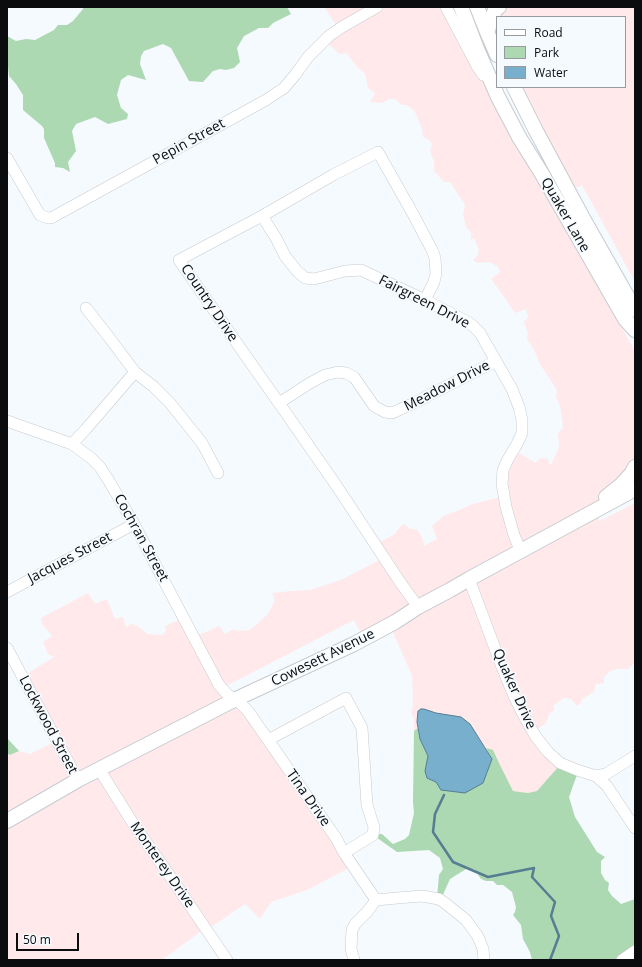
<!DOCTYPE html>
<style>
body{margin:0}
#map{position:relative;width:642px;height:967px;overflow:hidden;background:#f5fafe;font-family:"Open Sans",sans-serif}
canvas{display:block}
.frame{position:absolute;inset:0;border:8px solid #0a0c0d;pointer-events:none}
.legend{position:absolute;left:496px;top:16px;width:130px;height:72px;box-sizing:border-box;background:#f5fafe;border:1px solid #979b9e;margin:0;padding:5px 7px;list-style:none;font-size:12px;color:#0a0c0d}
.legend li{display:flex;align-items:center;gap:8px;height:20px}
.legend b{width:20px;border:1px solid #979b9e}
.scale{position:absolute;left:16px;top:933px;width:63px;height:18px;box-sizing:border-box;border:2px solid #0a0c0d;border-top:0;padding-left:5px;font-size:12px;line-height:14px;white-space:nowrap;color:#0a0c0d;-webkit-text-stroke:3px #f5fafe;paint-order:stroke}
</style>
<div id="map">
<canvas width="642" height="967"></canvas>
<div class="frame"></div>
<ul class="legend">
<li><b style="height:5px;background:#fff"></b>Road</li>
<li><b style="height:11px;background:#acd8b2"></b>Park</li>
<li><b style="height:11px;background:#77afcc"></b>Water</li>
</ul>
<div class="scale">50 m</div>
</div>
<script>
const context = document.querySelector('canvas').getContext('2d');
context.lineJoin = 'round';
function fillPath(path, color) { context.fillStyle = color; context.fill(path, 'evenodd'); }
const poly = rows => new Path2D(rows.map(r => 'M' + r).join(''));
function stroke(path, color, width, dash) { context.strokeStyle = color; context.lineWidth = width; context.lineCap = dash ? 'butt' : 'round'; context.setLineDash(dash || []); context.stroke(path); }
function label(font, color, halo, rows, align = 'center') {
  context.font = font + ' "Open Sans",sans-serif'; context.lineWidth = 3.5; context.setLineDash([]); context.textBaseline = 'middle'; context.strokeStyle = halo; context.fillStyle = color; for (const [text, x, y, turn = 0] of rows) {
    context.save(); context.translate(x, y); context.rotate((+turn || 0) * Math.PI / 180); context.textAlign = isNaN(turn) ? turn : align; if (halo) context.strokeText(text, 0, 0); context.fillText(text, 0, 0); context.restore();
  }
}
fillPath(poly([
 [324,7,461,7,550,201,635,351,635,466,593,507,600,521,635,503,635,662,628,669,617,669,610,671,604,677,604,683,596,684,594,692,582,699,581,703,577,706,571,699,564,698,554,705,554,710,549,714,546,723,535,731,559,766,537,791,528,793,520,792,513,791,493,751,486,748,470,724,424,709,418,728,414,731,414,719,411,713,413,705,412,676,390,625,363,637,354,620,228,685,227,688,351,867,307,890,271,902,260,919,245,904,207,930,204,929,162,960,7,960,7,753,10,755,19,751,30,754,56,741,23,676,54,657,48,654,43,642,52,636,42,624,41,618,88,593,95,604,107,599,115,619,123,617,126,628,132,623,143,630,147,634,162,635,166,632,165,626,185,617,197,636,219,626,221,628,224,634,235,629,237,631,250,630,257,624,268,614,275,600,272,593,292,591,310,590,341,580,383,558,376,544,395,534,400,527,404,524,411,529,418,530,423,540,424,546,437,539,432,526,440,519,443,516,457,511,473,504,501,497,501,483,514,450,536,463,538,460,541,458,548,459,549,464,551,465,559,447,558,434,563,427,560,405,556,397,557,390,540,364,534,350,527,339,528,333,524,322,528,317,526,309,515,313,495,284,491,279,500,272,498,267,490,262,477,263,473,260,478,255,479,250,474,238,471,240,471,232,466,227,463,215,465,205,450,182,444,182,434,171,434,161,430,152,432,144,428,139,423,137,422,128,414,110,407,105,402,105,395,99,389,99,383,103,370,102,375,93,368,88,365,74,356,66,347,53,339,54,326,41,338,28],
 [476,7,635,7,635,282,582,185,570,191,515,87,625,87,625,17,497,17,497,51]
]), '#ffe9eb');
fillPath(poly([
 [83,7,287,7,291,14,273,23,268,28,259,28,244,36,237,48,240,62,234,68,226,70,220,69,213,71,203,82,189,81,171,48,163,44,144,51,141,56,140,64,146,80,128,75,121,80,117,95,121,108,128,114,127,119,108,124,95,117,76,124,72,131,76,151,68,162,70,172,63,168,55,167,55,163,44,138,44,129,42,126,23,110,23,95,16,84,9,76,8,66,7,64,7,36,16,41,26,39,35,40,54,30,58,25,67,25,73,21,83,9],
 [418,728,420,739,428,756,425,771,492,759,486,748,493,750,499,763,513,791,520,792,528,793,537,791,559,766,578,772,569,797,575,817,597,852,605,857,601,861,601,873,605,880,609,883,608,890,612,896,621,904,635,899,635,950,621,960,532,960,530,952,523,939,521,925,513,915,515,912,516,907,512,892,503,885,497,885,493,881,486,881,481,879,474,869,466,869,450,879,441,899,437,898,439,875,443,869,440,858,429,850,397,852,373,835,374,834,382,834,393,844,405,839,409,835,414,813,413,802,414,731],
 [7,737,7,738,19,751,10,755,7,753]
]), '#acd8b2');
const water = poly([
 [421,709,424,709,436,713,461,717,470,724,492,759,483,783,465,793,441,790,436,782,427,778,425,771,428,756,420,739,417,722,418,711,421,709]
]);
fillPath(water, '#77afcc');
stroke(water, '#567e93', 1);
stroke(poly([
 [444,795,435,814,433,832,453,862,488,877,534,868,532,877,555,902,551,916,559,936,550,960]
]), '#567e93', 2.5);
const minor = poly([
 [446,7,477,66,483,75],
 [7,158,40,215,48,218,51,218,266,100,284,88,295,75,308,57,329,36,342,27,377,7],
 [262,216,276,238,285,256,297,271,305,278,314,279,345,271,361,270,425,300,464,320,472,325,480,333,512,389,519,407,522,420,522,433,517,444,508,459,503,470,502,484,506,507,514,535,520,550],
 [86,308,108,336,135,372,154,387,170,403,202,443,218,473],
 [279,403,310,383,325,375,338,372,346,373,354,377,374,406,385,412,392,413,412,404,496,361],
 [7,421,72,444,91,458,100,467,109,481,134,524,219,685,227,694,241,704,248,711,336,838,344,853,376,900],
 [72,444,86,429,135,372],
 [469,579,502,667,514,696,524,716,536,737,548,752,560,763,577,770,596,776,607,786,635,828],
 [7,592,134,524],
 [418,607,400,582,338,488,279,403,243,352,179,260,262,216,333,175,378,152,413,214,432,250,435,258,436,273,434,282,425,300],
 [7,648,78,780],
 [268,740,346,698,362,728,367,805,374,827,373,835,344,853],
 [99,769,134,825,172,879,227,960],
 [596,776,606,774,635,756],
 [354,960,351,949,352,930,355,924,367,912,376,900,397,898,422,896,439,899,445,903,466,920,477,935,479,939,483,949,484,960],
 [622,960,635,951]
]);
const major = poly([
 [461,7,477,49,498,97,519,137,542,174,625,319,635,330],
 [477,7,487,32,497,55],
 [487,32,495,10,499,7],
 [514,87,535,129,584,220,635,310],
 [606,497,621,485,632,473,635,467],
 [7,821,78,780,201,717,234,700,354,644,395,622,418,607,450,590,469,579,635,489]
]);
stroke(minor, '#c6cbd0', 12);
stroke(major, '#c6cbd0', 16);
stroke(minor, '#fff', 11);
stroke(major, '#fff', 14);
label('14px', '#0a0c0d', '#f5fafe', [
 ["Pepin Street",189,142,-29],
 ["Quaker Lane",565,215,60],
 ["Fairgreen Drive",424,302,27],
 ["Country Drive",209,303,56],
 ["Meadow Drive",447,386,-27],
 ["Cochran Street",141,538,61],
 ["Jacques Street",70,558,-28],
 ["Cowesett Avenue",323,658,-26],
 ["Quaker Drive",514,689,66],
 ["Lockwood Street",48,725,62],
 ["Tina Drive",308,798,55],
 ["Monterey Drive",162,865,55]
]);
</script>
